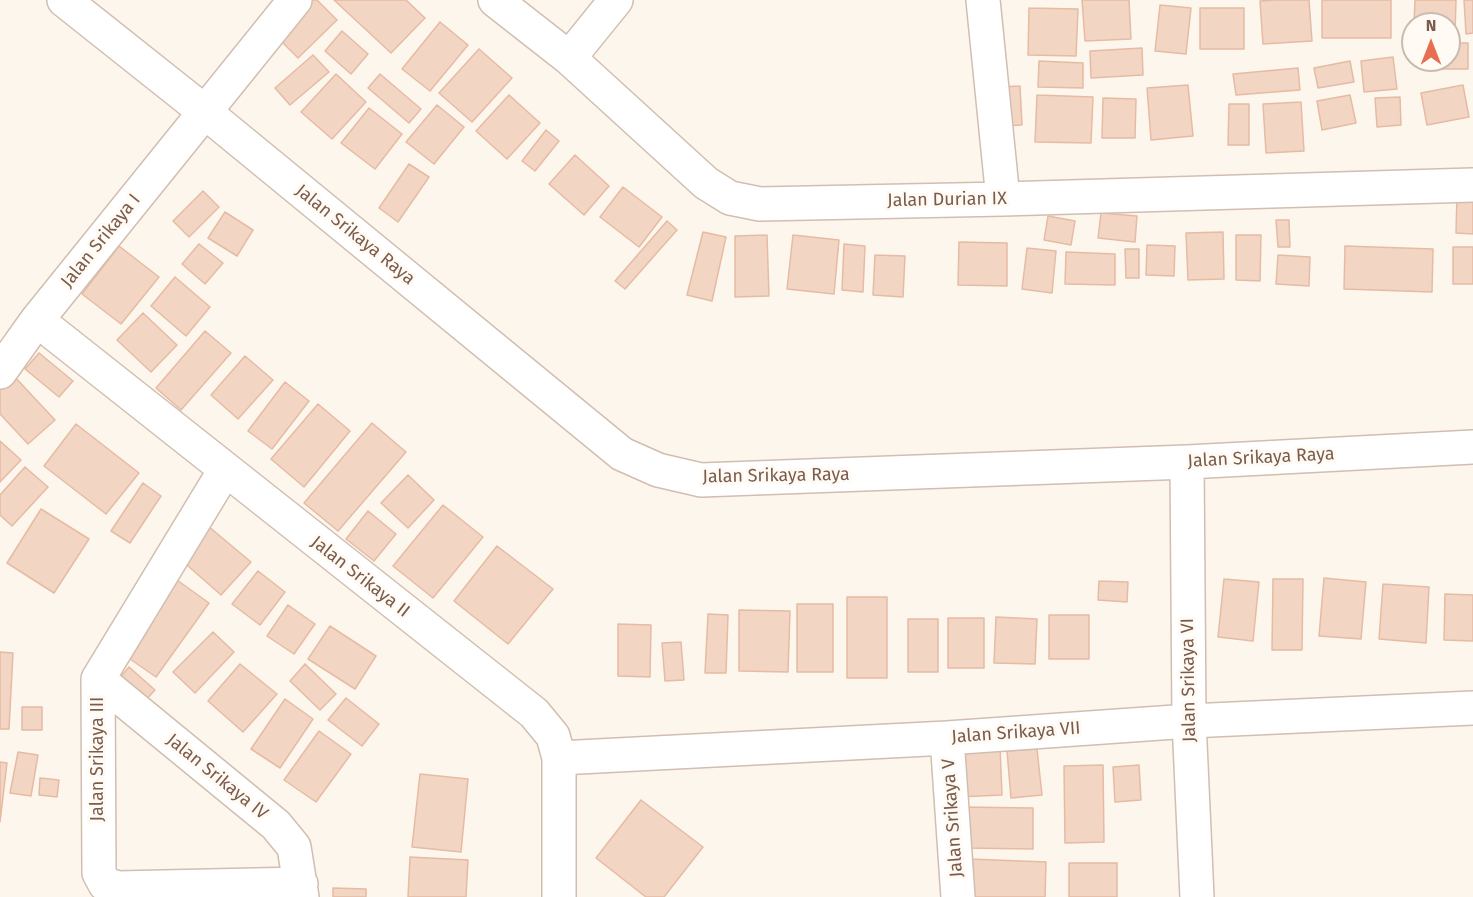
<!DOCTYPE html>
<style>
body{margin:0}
#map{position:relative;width:1473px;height:897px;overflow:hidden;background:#fdf6ec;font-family:"Fira Sans",sans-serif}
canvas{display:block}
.north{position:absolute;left:1401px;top:12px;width:60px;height:60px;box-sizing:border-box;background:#fffaf3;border:2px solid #cabbb1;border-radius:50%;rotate:0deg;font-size:16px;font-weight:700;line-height:24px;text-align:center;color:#7a5c4d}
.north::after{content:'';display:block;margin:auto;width:21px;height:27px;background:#e76f51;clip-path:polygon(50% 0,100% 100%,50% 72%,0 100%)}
</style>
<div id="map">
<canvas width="1473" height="897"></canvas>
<div class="north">N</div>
</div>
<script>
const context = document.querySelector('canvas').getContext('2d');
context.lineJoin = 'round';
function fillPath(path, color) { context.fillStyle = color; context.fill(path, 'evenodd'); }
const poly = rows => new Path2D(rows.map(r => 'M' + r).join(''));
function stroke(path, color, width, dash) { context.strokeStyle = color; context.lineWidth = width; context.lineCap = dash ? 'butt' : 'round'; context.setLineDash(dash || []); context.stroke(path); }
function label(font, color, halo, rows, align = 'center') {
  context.font = font + ' "Fira Sans",sans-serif'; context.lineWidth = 6; context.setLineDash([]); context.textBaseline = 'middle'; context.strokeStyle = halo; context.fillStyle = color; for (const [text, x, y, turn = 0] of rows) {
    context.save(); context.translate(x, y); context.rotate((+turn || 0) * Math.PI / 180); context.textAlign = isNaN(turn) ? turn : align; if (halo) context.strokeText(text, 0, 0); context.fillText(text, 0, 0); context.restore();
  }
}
const building = poly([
 [310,0,317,0,337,20,298,58,275,35,310,0],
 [334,0,406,0,425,18,391,53,334,0],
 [1082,0,1129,0,1131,39,1085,41,1082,0],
 [1276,0,1309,0,1312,41,1263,44,1260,1,1276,0],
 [1322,0,1391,0,1391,38,1322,38,1322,0],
 [1415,0,1456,0,1455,35,1449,35,1449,24,1414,24,1415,0],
 [1464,0,1473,0,1473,33,1466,34,1464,0],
 [1160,5,1191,8,1186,54,1155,51,1160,5],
 [1029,8,1078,9,1076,56,1028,55,1029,8],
 [1200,8,1244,8,1244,49,1200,49,1200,8],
 [440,22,468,45,430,91,402,69,440,22],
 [342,31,368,54,351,74,325,51,342,31],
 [1449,43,1468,43,1468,69,1422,69,1422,60,1449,60,1449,43],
 [1142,48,1143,75,1091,78,1090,51,1142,48],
 [479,49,512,78,472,122,439,93,479,49],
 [313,55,329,72,290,105,275,88,313,55],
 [1393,57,1397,89,1364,92,1361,61,1393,57],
 [1039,61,1083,63,1083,88,1038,87,1039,61],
 [1350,61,1354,82,1318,88,1314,68,1350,61],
 [1298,68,1300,90,1236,95,1233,74,1298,68],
 [336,74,366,102,332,139,301,112,336,74],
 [380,74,421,109,409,123,368,88,380,74],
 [1188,85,1193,136,1151,140,1147,88,1188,85],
 [1463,85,1469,117,1427,125,1421,93,1463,85],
 [1020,86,1022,125,1000,126,998,87,1020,86],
 [509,95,540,123,507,159,476,131,509,95],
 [1037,95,1093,97,1091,143,1035,142,1037,95],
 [1350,95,1356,123,1322,130,1317,101,1350,95],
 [1400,97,1401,125,1377,127,1375,98,1400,97],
 [1103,98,1136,99,1135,138,1102,138,1103,98],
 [1301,102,1304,151,1266,153,1263,104,1301,102],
 [1229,104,1249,104,1249,145,1228,145,1229,104],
 [437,105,464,127,434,164,406,142,437,105],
 [369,108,402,134,375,169,341,143,369,108],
 [546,130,559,141,535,171,522,161,546,130],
 [575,155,609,186,584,215,549,184,575,155],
 [409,164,429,177,398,222,379,208,409,164],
 [623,187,662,217,639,247,600,217,623,187],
 [203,191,219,207,189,237,173,221,203,191],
 [1457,193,1473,194,1473,234,1456,233,1457,193],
 [225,212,253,230,237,256,208,238,225,212],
 [1101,213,1137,216,1135,242,1098,238,1101,213],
 [1048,216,1075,221,1071,245,1044,240,1048,216],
 [1276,220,1289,220,1290,247,1278,247,1276,220],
 [667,221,677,230,625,289,615,281,667,221],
 [703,232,726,237,712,301,687,295,703,232],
 [1223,232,1224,279,1188,280,1186,233,1223,232],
 [767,235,769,296,735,297,735,236,767,235],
 [793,235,839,240,834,294,787,289,793,235],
 [1236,235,1261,235,1260,281,1236,280,1236,235],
 [959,242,1007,243,1007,286,958,285,959,242],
 [199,244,223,263,205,284,182,264,199,244],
 [844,244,865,246,863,292,842,290,844,244],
 [1147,245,1175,246,1174,276,1146,275,1147,245],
 [119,246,159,277,121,324,82,294,119,246],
 [1345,246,1433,249,1432,292,1344,289,1345,246],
 [1453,247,1473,247,1473,284,1453,284,1453,247],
 [1027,248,1056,251,1052,293,1022,289,1027,248],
 [1125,249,1139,249,1139,278,1126,278,1125,249],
 [1066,252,1115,254,1115,285,1065,284,1066,252],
 [875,255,905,256,903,297,873,295,875,255],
 [1278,255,1310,257,1309,286,1276,284,1278,255],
 [175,277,210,307,186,336,151,306,175,277],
 [143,313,177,345,151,372,117,340,143,313],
 [205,331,231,353,181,410,156,388,205,331],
 [39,353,73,381,59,397,25,369,39,353],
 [245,356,273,380,238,419,211,395,245,356],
 [13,375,55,420,28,444,0,414,0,387,13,375],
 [285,382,309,401,272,449,248,431,285,382],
 [318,404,350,431,304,487,271,459,318,404],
 [372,423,406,452,338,531,304,503,372,423],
 [76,424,139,473,106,514,44,466,76,424],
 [0,441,21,460,0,482,0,441],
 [25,467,48,487,12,526,0,515,0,495,25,467],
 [408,475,434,500,408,528,381,503,408,475],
 [143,483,161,496,130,543,111,531,143,483],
 [443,505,483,537,433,598,393,566,443,505],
 [41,509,89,539,54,593,7,563,41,509],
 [368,511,396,534,374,561,346,539,368,511],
 [208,526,251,562,221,595,179,558,208,526],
 [497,546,553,589,508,644,454,601,497,546],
 [258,571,285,592,260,625,232,604,258,571],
 [170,575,209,603,156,677,117,650,170,575],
 [1324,578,1366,582,1361,639,1319,636,1324,578],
 [1224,579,1259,582,1253,641,1218,637,1224,579],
 [1273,579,1303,579,1302,650,1272,650,1273,579],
 [1099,581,1128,582,1127,602,1098,600,1099,581],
 [1383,584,1429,587,1426,643,1379,639,1383,584],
 [1445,594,1473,595,1473,641,1444,640,1445,594],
 [847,597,887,597,887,678,847,678,847,597],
 [797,604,833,604,833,672,797,672,797,604],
 [288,605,315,624,294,654,267,636,288,605],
 [739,610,790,611,788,672,739,671,739,610],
 [708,614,728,615,726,673,705,673,708,614],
 [1049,615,1089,615,1089,659,1049,659,1049,615],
 [996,617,1037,619,1035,664,994,663,996,617],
 [948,618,984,618,984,668,948,668,948,618],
 [908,619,938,619,938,672,908,672,908,619],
 [618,624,651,625,650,677,618,676,618,624],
 [330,626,376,656,355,689,308,659,330,626],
 [213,632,234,652,195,693,173,672,213,632],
 [681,642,684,680,665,681,662,643,681,642],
 [0,652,13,653,9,729,0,729,0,652],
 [240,664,277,694,243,732,208,701,240,664],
 [305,664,336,694,320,710,290,681,305,664],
 [129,667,155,690,143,703,117,681,129,667],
 [346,698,379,724,362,746,328,720,346,698],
 [285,699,313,719,280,768,251,749,285,699],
 [22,707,42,707,42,730,22,730,22,707],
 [319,731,351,754,316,802,284,780,319,731],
 [1000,746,1002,795,958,797,956,747,1000,746],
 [1037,749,1042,795,1011,798,1007,751,1037,749],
 [18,752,38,755,31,796,10,793,18,752],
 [0,762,7,763,0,822,0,762],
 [1103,765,1104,842,1065,843,1064,766,1103,765],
 [1139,765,1141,800,1115,802,1113,767,1139,765],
 [420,774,468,779,461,852,412,847,420,774],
 [40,778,59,780,57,797,39,795,40,778],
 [641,800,703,847,664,897,646,897,596,858,641,800],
 [964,807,1033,808,1033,849,964,848,964,807],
 [410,857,468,860,466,897,408,897,410,857],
 [969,859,1046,862,1045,897,968,897,969,859],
 [1069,863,1117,863,1117,897,1069,897,1069,863],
 [333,888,366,889,366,897,333,897,333,888]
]);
fillPath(building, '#f3d5c3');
stroke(building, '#e6bba3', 1.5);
const minor = poly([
 [64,0,205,112,622,454,658,470,701,480,1187,462,1473,447],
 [495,0,569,58,706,183,730,198,760,204,1003,199,1473,185],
 [983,0,1003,199],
 [569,58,616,0],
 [37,320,534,713,553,736,559,758,559,897],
 [0,372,37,320,295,0],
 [1187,462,1189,721,1197,897],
 [225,470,98,679,99,873,105,884,118,888,301,884],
 [98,679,276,825,294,847,302,897],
 [947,738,958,897],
 [559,758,947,738,1189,721,1473,708]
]);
stroke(minor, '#d1beb0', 36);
stroke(minor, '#fff', 33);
label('18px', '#7a5c4d', '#fffaf3', [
 ["Jalan Durian IX",947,200,-1],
 ["Jalan Srikaya Raya",355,235,39],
 ["Jalan Srikaya I",101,241,-51],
 ["Jalan Srikaya Raya",1261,458,-3],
 ["Jalan Srikaya Raya",776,476,-1],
 ["Jalan Srikaya II",360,577,38],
 ["Jalan Srikaya VI",1189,680,-91],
 ["Jalan Srikaya VII",1016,733,-4],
 ["Jalan Srikaya III",98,759,-90],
 ["Jalan Srikaya IV",217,777,39],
 ["Jalan Srikaya V",953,818,-94]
]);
</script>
